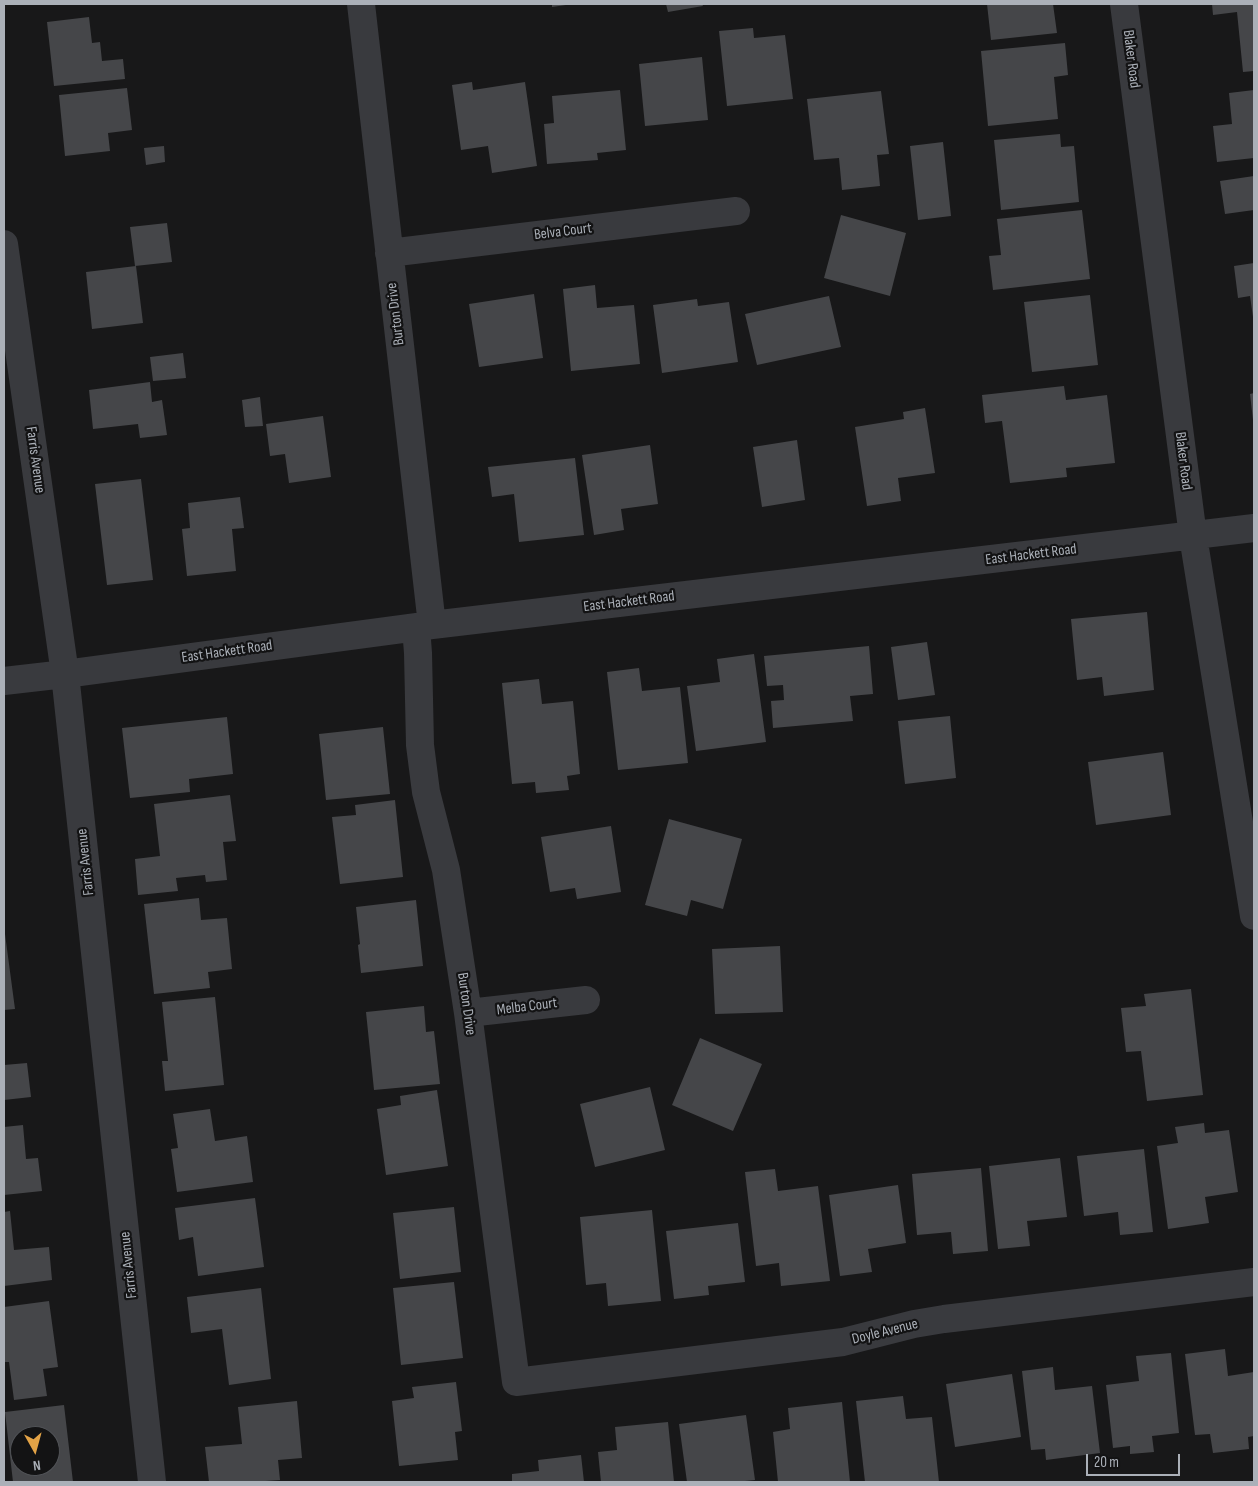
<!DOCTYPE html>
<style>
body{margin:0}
#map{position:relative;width:1258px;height:1486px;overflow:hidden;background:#181819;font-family:"Sofia Sans Condensed",sans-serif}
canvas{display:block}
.frame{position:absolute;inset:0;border:5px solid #abb0b8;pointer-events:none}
.north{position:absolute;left:10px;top:1426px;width:50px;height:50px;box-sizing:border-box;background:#131314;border:1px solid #505256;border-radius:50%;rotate:173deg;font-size:14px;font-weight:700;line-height:20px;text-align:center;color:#abb0b8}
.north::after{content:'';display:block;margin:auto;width:18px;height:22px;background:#e3a346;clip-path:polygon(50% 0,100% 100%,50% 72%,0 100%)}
.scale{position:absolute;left:1086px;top:1454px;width:94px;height:22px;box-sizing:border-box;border:2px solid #abb0b8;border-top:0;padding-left:6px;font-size:15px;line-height:18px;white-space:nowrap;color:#abb0b8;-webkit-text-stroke:4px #131314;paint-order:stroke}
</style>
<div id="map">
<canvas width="1258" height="1486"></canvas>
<div class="frame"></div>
<div class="north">N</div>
<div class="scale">20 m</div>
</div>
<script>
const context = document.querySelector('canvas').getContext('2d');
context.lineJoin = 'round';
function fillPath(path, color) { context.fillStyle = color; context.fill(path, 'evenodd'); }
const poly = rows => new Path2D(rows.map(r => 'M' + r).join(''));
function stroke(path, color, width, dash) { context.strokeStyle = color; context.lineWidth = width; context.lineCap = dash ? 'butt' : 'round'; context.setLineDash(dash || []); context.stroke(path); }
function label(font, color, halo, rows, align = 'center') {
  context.font = font + ' "Sofia Sans Condensed",sans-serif'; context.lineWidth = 4.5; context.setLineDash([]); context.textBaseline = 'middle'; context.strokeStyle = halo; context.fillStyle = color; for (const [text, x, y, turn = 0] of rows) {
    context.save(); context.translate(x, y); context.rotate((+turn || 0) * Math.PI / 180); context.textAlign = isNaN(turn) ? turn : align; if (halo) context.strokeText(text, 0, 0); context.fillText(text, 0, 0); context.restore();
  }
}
fillPath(poly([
 [552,4,566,4,566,5,552,7],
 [666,4,702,4,703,6,668,12],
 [987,4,1053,4,1057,33,991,40],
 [1212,4,1254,4,1254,71,1243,72,1237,12,1213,15],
 [89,17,92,43,100,42,102,61,123,59,125,79,54,86,47,22],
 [753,28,754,38,785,35,793,99,727,106,719,31],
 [1065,43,1068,75,1054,77,1058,119,988,126,981,51],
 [702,57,708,120,645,126,639,64],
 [472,82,473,90,525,82,537,166,492,173,488,146,461,150,452,85],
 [127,88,132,130,108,133,110,151,65,156,59,95],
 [620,90,626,150,597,153,598,160,547,164,544,124,554,123,552,96],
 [1254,90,1254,158,1217,162,1213,126,1232,124,1229,93],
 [881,91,889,154,877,155,880,186,842,190,839,158,814,160,807,99],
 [1060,134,1061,147,1074,146,1079,202,1001,210,994,140],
 [943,142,951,216,918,220,910,146],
 [164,146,165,162,146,165,144,148],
 [1254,176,1254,210,1225,214,1220,181],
 [1082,210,1090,279,993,290,989,256,1001,255,997,219],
 [841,215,906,233,890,296,824,278],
 [167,223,172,262,135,266,130,227],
 [1254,263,1254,317,1253,317,1250,296,1238,298,1234,266],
 [136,266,143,323,92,329,86,272],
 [595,285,597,308,634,305,640,364,571,371,563,289],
 [534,294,543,358,479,367,469,304],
 [1090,295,1098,365,1032,372,1024,302],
 [829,296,841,347,757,365,745,314],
 [697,299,698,306,729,302,738,362,662,373,653,305],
 [183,353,186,378,153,381,150,357],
 [150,382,152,402,162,400,167,435,140,438,138,424,93,429,89,390],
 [1064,386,1066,400,1107,395,1115,463,1066,468,1067,477,1010,483,1002,421,985,423,982,395],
 [1254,393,1254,420,1253,420,1250,394],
 [260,397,263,426,245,427,242,400],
 [925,408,935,473,898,478,901,501,867,506,855,427,904,419,903,412],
 [323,416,331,477,289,483,285,454,270,456,266,424],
 [797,440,805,500,762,507,753,447],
 [650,445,658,504,621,509,624,530,594,535,582,455],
 [575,458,584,535,519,542,514,494,492,497,488,467],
 [141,479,153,580,107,585,95,484],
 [240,497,244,528,232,529,236,571,187,576,182,529,190,528,188,503],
 [1147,612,1154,690,1104,696,1102,677,1077,680,1071,619],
 [927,642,935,695,898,700,891,647],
 [869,646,873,694,850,696,853,721,773,728,771,701,784,700,783,685,767,686,764,656],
 [754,654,766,742,696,751,687,686,720,682,717,659],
 [639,668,642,691,680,687,688,763,618,770,607,672],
 [539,679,542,704,573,701,580,774,567,776,569,790,536,793,535,782,512,784,502,683],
 [950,716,956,778,905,784,898,721],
 [227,717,233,774,189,779,190,792,130,798,122,728],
 [383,727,390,794,326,800,319,734],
 [1163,752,1171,815,1096,825,1088,762],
 [230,795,236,841,223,842,227,880,206,882,205,875,176,878,178,891,138,895,135,859,160,856,154,804],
 [395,800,403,877,340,884,332,817,356,815,355,805],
 [669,819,742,839,723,909,691,900,687,916,645,905],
 [611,826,621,892,577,899,575,888,550,892,541,837],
 [199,898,201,920,227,918,232,969,208,972,210,988,154,994,144,904],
 [416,900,423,966,361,973,358,945,360,944,356,907],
 [4,934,5,934,15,1009,4,1010],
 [780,946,783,1012,715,1014,712,949],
 [1191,989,1203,1095,1147,1101,1141,1051,1126,1052,1121,1008,1146,1006,1144,994],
 [215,997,224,1085,165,1091,162,1061,168,1061,162,1002],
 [424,1006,426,1032,434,1031,440,1084,374,1090,366,1012],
 [700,1038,762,1064,733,1131,672,1105],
 [27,1063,31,1097,4,1100,4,1065],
 [650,1087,665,1150,595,1167,580,1104],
 [437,1090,448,1166,386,1175,377,1109,401,1105,400,1096],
 [210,1109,215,1141,247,1136,253,1182,177,1192,171,1149,178,1148,173,1114],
 [1204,1123,1205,1133,1229,1130,1238,1192,1205,1197,1209,1223,1168,1229,1157,1146,1178,1143,1175,1127],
 [23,1125,26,1159,38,1158,42,1191,4,1195,4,1127],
 [1144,1149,1153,1232,1120,1235,1118,1212,1084,1216,1077,1156],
 [1060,1158,1067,1217,1027,1221,1030,1246,998,1249,989,1166],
 [981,1168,988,1251,953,1254,951,1232,917,1235,912,1174],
 [775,1169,778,1191,818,1186,830,1281,781,1286,779,1263,756,1266,745,1172],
 [898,1185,906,1243,868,1249,872,1272,840,1276,829,1195],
 [255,1198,264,1267,198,1276,193,1237,179,1240,175,1208],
 [454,1207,461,1272,400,1279,393,1213],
 [652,1210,661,1301,608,1306,606,1283,586,1285,580,1217],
 [10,1211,14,1250,49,1247,52,1280,4,1286,4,1212],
 [738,1223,745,1282,708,1286,709,1295,674,1299,666,1231],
 [454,1282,463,1358,401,1365,393,1288],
 [261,1288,271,1379,229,1385,222,1329,191,1333,187,1297],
 [49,1301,58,1367,43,1369,47,1396,14,1400,9,1362,4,1362,4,1307],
 [1225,1349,1228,1376,1254,1372,1254,1436,1248,1437,1249,1449,1213,1453,1210,1434,1195,1435,1185,1354],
 [1171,1353,1179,1433,1152,1436,1154,1452,1130,1454,1130,1446,1113,1448,1106,1385,1139,1381,1136,1356],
 [1053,1367,1055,1390,1092,1386,1100,1453,1046,1460,1045,1449,1031,1450,1022,1371],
 [1012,1374,1021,1437,955,1447,946,1384],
 [456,1382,462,1431,455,1432,458,1460,399,1466,392,1401,414,1398,412,1387],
 [903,1396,906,1419,932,1417,939,1482,865,1482,856,1401],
 [297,1401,302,1458,278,1460,280,1480,251,1482,209,1482,205,1447,242,1444,238,1407],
 [842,1402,850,1482,778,1482,773,1432,790,1429,788,1408],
 [64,1405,73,1482,13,1482,5,1412],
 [20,1436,50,1436,50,1466,20,1466],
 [746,1415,755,1480,735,1482,687,1482,679,1424],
 [668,1422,674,1482,601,1482,598,1452,617,1450,615,1427],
 [581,1455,584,1482,512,1482,512,1474,539,1471,538,1460]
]), '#454649');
stroke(poly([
 [361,4,432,625],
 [1124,4,1193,536,1254,916],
 [4,244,65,674,152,1482],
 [389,253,736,211],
 [416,627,418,653,420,745,426,792,446,870,468,1013,516,1382,843,1342,914,1324,944,1319,1254,1282],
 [4,681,65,674,432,625,1254,528],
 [468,1013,586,1000]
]), '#393a3e', 28);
label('15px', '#abb0b8', '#131314', [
 ["Blaker Road",1131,59,83],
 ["Belva Court",563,232,-7],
 ["Burton Drive",396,314,-97],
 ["Farris Avenue",35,460,82],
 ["Blaker Road",1183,461,83],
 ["East Hackett Road",1031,555,-7],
 ["East Hackett Road",629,602,-7],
 ["East Hackett Road",227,652,-8],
 ["Farris Avenue",86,862,-96],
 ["Burton Drive",466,1004,82],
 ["Melba Court",527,1007,-7],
 ["Farris Avenue",129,1265,-96],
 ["Doyle Avenue",885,1332,-14]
]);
</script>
